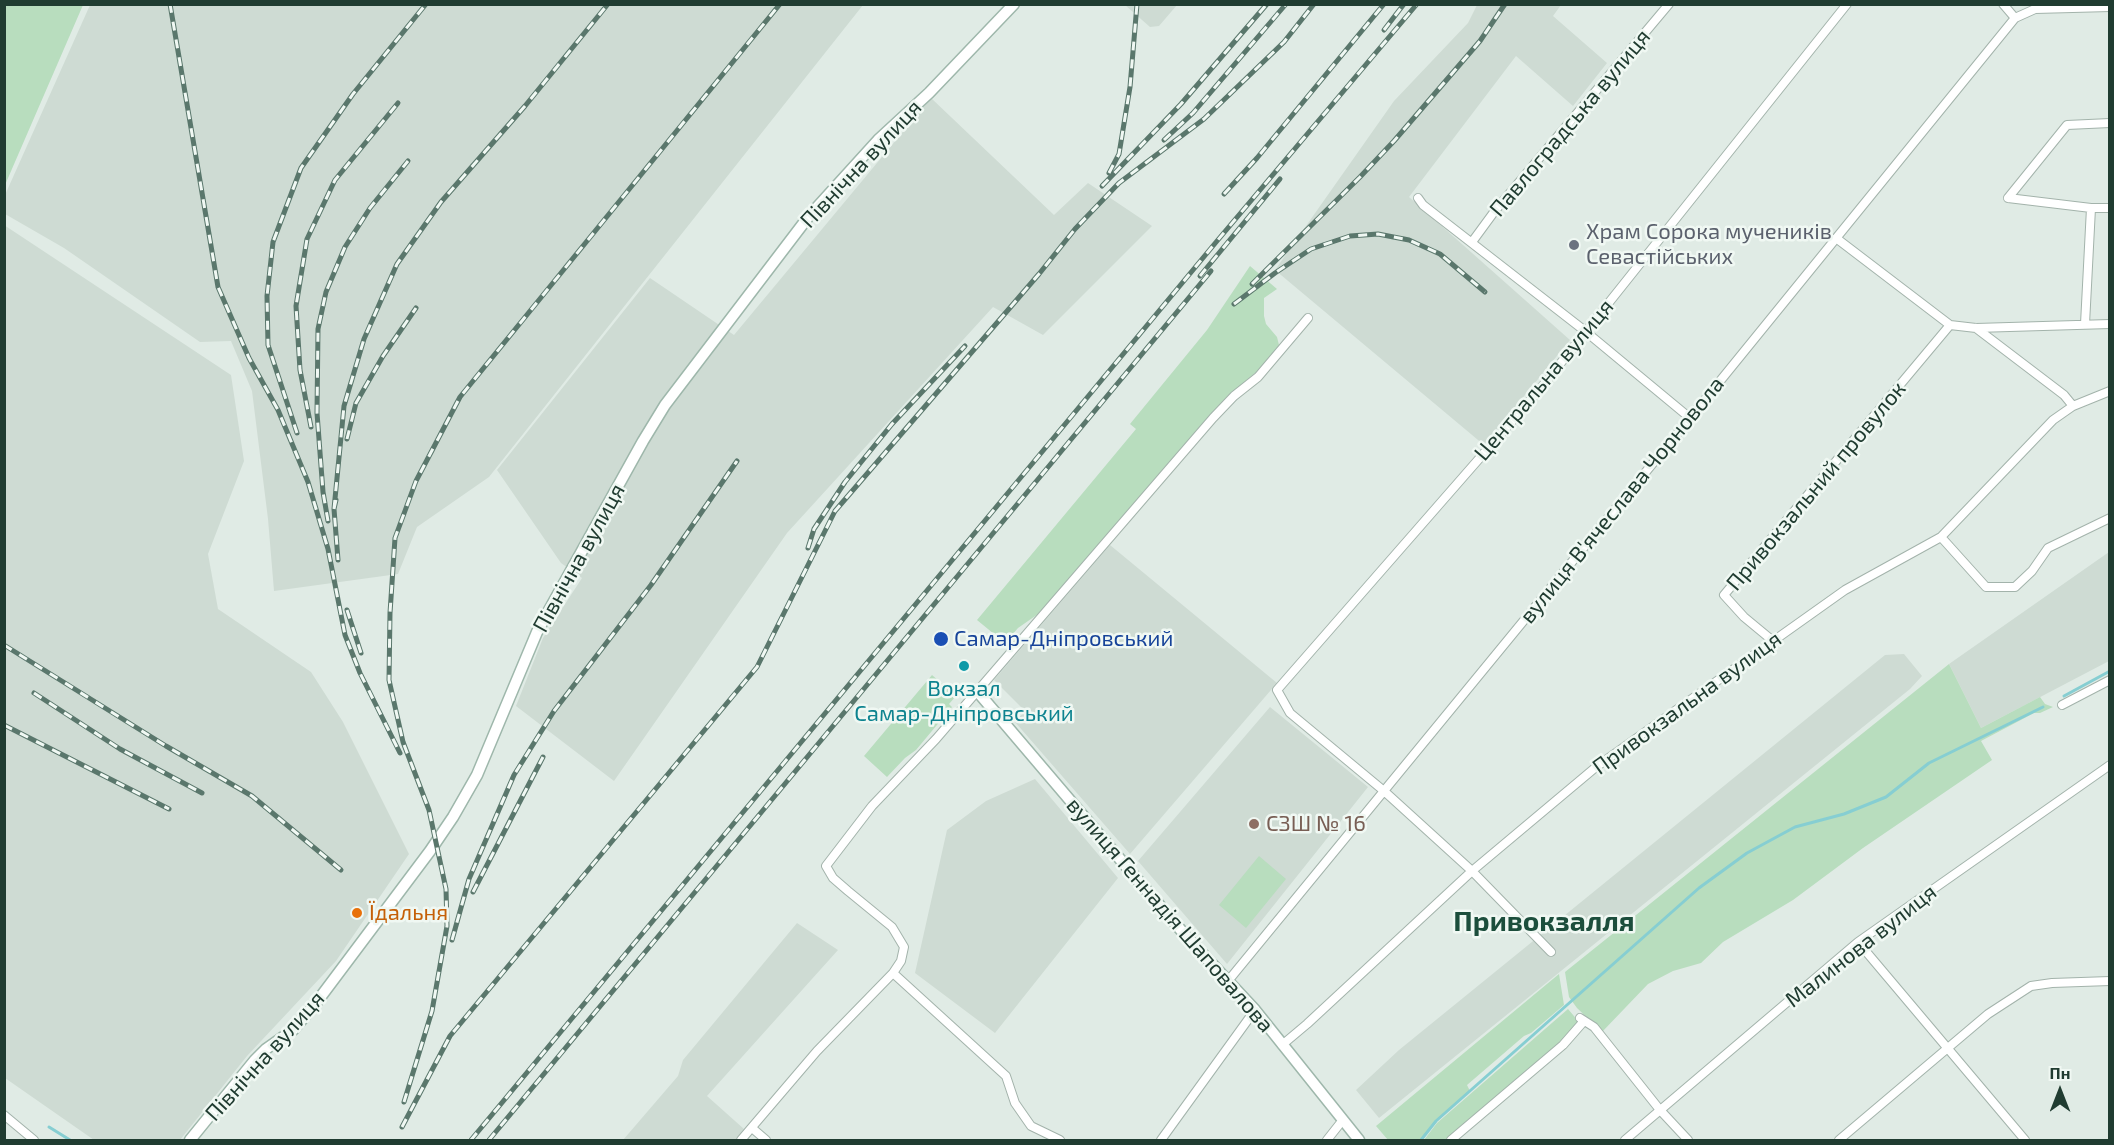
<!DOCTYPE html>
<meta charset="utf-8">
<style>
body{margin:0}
#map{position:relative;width:2114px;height:1145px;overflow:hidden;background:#e0ebe5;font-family:"Exo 2",sans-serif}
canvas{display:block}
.frame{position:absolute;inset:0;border:6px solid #203c31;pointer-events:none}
.north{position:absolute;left:2030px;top:1061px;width:60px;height:60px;-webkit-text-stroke:4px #f0f8f3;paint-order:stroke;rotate:0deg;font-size:16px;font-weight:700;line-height:24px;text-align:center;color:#203c31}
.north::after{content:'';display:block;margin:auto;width:21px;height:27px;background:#203c31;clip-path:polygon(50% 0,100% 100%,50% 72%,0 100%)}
</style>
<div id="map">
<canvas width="2114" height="1145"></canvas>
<div class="frame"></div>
<div class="north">Пн</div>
</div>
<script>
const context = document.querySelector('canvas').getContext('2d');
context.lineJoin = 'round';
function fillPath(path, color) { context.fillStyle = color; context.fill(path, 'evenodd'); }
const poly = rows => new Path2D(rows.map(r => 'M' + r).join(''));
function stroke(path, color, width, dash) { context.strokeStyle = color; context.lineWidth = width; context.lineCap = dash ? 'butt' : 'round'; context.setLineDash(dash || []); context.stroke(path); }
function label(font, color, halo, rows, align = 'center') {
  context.font = font + ' "Exo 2",sans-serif'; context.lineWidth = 5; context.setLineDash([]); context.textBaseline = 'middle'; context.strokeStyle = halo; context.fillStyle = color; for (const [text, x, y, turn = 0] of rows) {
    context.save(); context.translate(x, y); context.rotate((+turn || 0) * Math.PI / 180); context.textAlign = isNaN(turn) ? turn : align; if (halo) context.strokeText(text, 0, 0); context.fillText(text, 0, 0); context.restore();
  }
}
fillPath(poly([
 [90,5,90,4,863,5,489,477,417,527,398,574,274,591,268,519,252,391,231,341,200,342,64,248,5,214,5,195],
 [1125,5,1177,5,1159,26,1150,27],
 [1477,5,1561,5,1553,16,1607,63,1573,106,1516,56,1409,197,1570,340,1484,445,1275,270,1394,101,1468,23],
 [931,98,1054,215,1088,183,1152,226,1043,335,993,307,787,533,614,781,516,706,543,638,582,578,561,563,497,470,650,278,734,335],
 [4,225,231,375,244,461,208,554,218,609,311,672,343,722,409,854,336,961,247,1056,180,1140,94,1140,5,1078],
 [1110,545,1277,683,1130,854,1015,722,1025,711,994,680],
 [2109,552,2109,661,1981,728,1949,664],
 [1904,654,1922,676,1910,689,1379,1118,1356,1090,1399,1050,1885,655],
 [1270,707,1368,787,1227,964,1138,861],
 [1035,779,1118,878,995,1033,915,973,947,830,986,801],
 [797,923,838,950,707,1096,744,1129,735,1140,623,1140,678,1076,683,1060]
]), '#cedbd3');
fillPath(poly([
 [5,4,83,5,5,185,4,5],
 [1250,266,1277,289,1264,298,1264,316,1266,324,1277,337,1279,345,1275,352,1261,368,1233,392,1041,612,1018,628,1005,643,977,620,1136,429,1130,424,1207,330],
 [1949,664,1981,728,2040,697,2045,704,2053,707,2040,713,2034,713,1981,741,1992,760,1863,848,1793,900,1723,942,1701,963,1673,971,1648,984,1602,1032,1577,1008,1569,997,1565,972],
 [932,675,956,696,949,704,952,707,916,750,905,758,887,777,864,756],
 [1259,856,1286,879,1246,928,1219,905],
 [1559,974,1564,1005,1531,1033,1524,1036,1467,1085,1470,1091,1436,1121,1421,1140,1388,1140,1376,1126],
 [1568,1009,1579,1022,1564,1040,1445,1140,1424,1140,1437,1123]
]), '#b8ddbe');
stroke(poly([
 [2064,696,2110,671],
 [49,1127,70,1140],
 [1421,1140,1436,1121,1699,888,1747,853,1795,827,1844,814,1886,797,1929,763,2043,707]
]), '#86ced2', 3);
const street = poly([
 [2003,4,2015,18,2035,9,2110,7],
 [1418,198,1423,205,1585,331,1690,418],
 [2008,198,2067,125,2110,123],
 [2008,198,2091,208,2110,208],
 [1836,238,1950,325,1976,328,2110,324],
 [1472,242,1494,212,1669,4],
 [2085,324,2091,208],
 [1976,328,2064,395,2073,406],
 [1941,537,1986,587,2015,587,2032,571,2048,548,2110,518],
 [1773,641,1744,617,1724,595,1950,325],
 [2062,705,2110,680],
 [1858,942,2025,1140],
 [1551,952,1472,871,1384,791,1290,713,1277,690,1540,389,1847,4],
 [893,973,1006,1076,1015,1103,1031,1126,1060,1140],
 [1228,981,1690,418,2015,18],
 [1580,1018,1594,1027,1660,1110,1688,1140],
 [1282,1045,1307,1024,1472,871,1596,767,1845,590,1941,537,2053,420,2073,406,2110,391],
 [4,1115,34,1140],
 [752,1128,766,1140],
 [741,1140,817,1051,893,973,901,961,904,947,892,927,848,891,833,878,826,866,872,806,936,739,1213,418,1234,396,1258,377,1308,318],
 [1161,1140,1255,1010],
 [1327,1140,1342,1121],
 [1451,1140,1563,1045,1584,1021],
 [1625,1140,1858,942,2110,765],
 [1839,1140,1988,1014,2031,986,2052,983,2110,981]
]);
const secondary = poly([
 [977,691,1125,865,1186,936,1255,1010,1359,1140],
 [190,1140,255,1060,266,1049,293,1030,313,1007,430,851,453,817,477,775,537,632,643,441,665,405,809,216,878,140,929,93,1014,4]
]);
stroke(street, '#a3b3ab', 10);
stroke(secondary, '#9eb7ab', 13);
stroke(street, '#fff', 8);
stroke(secondary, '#fff', 10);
const rail = poly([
 [170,4,218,287,249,358,278,410,308,482,328,549,345,635,360,673,400,753],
 [1384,30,1404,4],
 [1164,140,1193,113,1286,4],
 [1109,173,1119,154,1130,87,1137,4],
 [1102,186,1181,104,1267,4],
 [1224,194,1257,158,1384,4],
 [1200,276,1280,179],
 [1252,284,1360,177,1394,141,1480,41,1505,4],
 [1234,304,1275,273,1311,249,1350,236,1378,234,1409,240,1440,254,1485,292],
 [311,427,300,370,296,306,307,239,335,180,398,103],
 [297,433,268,345,267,296,273,242,301,168,353,94,426,4],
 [347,439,356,403,383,356,416,308],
 [336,500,334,509,338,560],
 [334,509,344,406,364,339,397,264,441,202,525,106,608,4],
 [328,521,323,492,317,413,318,329,326,292,345,247,370,208,408,161],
 [808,548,814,529,845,482,892,424,965,346],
 [347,610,361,653],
 [4,645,166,746,252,796,341,870],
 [34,693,120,749,202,793],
 [4,725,169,809],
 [473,892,543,757],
 [452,940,469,879,514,775,554,711,651,585,737,461],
 [404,1102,432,1011,447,926,446,889,429,810,403,742,389,680,390,613,395,538,416,481,460,397,780,4],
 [402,1127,450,1036,757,667,835,511,1039,274,1075,229,1119,183,1204,119,1284,42,1314,4],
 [471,1140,1217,241,1417,4],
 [489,1140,1211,271]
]);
stroke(rail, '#5a776c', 5);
stroke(rail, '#f0f8f3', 3, [9]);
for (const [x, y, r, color] of [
 [1574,245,6,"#6b7280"],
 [941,639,8,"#1a4fb4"],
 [964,666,6,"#0f9aa8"],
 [1254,824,6,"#8d6e63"],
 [357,913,6,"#e8710a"]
]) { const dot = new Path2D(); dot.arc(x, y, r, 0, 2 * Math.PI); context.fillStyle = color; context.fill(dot); stroke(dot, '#f0f8f3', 2); }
label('22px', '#203c31', '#f0f8f3', [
 ["Павлоградська вулиця",1570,123,-50],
 ["Північна вулиця",861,164,-47],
 ["Центральна вулиця",1544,380,-50],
 ["Привокзальний провулок",1816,486,-50],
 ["вулиця В'ячеслава Чорновола",1622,500,-51],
 ["Північна вулиця",579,558,-61],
 ["Привокзальна вулиця",1687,703,-36],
 ["вулиця Геннадія Шаповалова",1170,915,49],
 ["Малинова вулиця",1861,946,-38],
 ["Північна вулиця",265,1056,-48]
]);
label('22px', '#5b616d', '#f0f8f3', [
 ["Храм Сорока мучеників",1586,232],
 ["Севастійських",1586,257]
], 'left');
label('22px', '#164399', '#f0f8f3', [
 ["Самар-Дніпровський",954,639]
], 'left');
label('22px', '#0d838f', '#f0f8f3', [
 ["Вокзал",964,689],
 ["Самар-Дніпровський",964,714]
]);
label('22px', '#785e54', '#f0f8f3', [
 ["СЗШ № 16",1266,824]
], 'left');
label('22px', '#c56008', '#f0f8f3', [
 ["Їдальня",369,913]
], 'left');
label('bold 28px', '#1c4e3c', '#f0f8f3', [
 ["Привокзалля",1544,922]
]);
</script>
